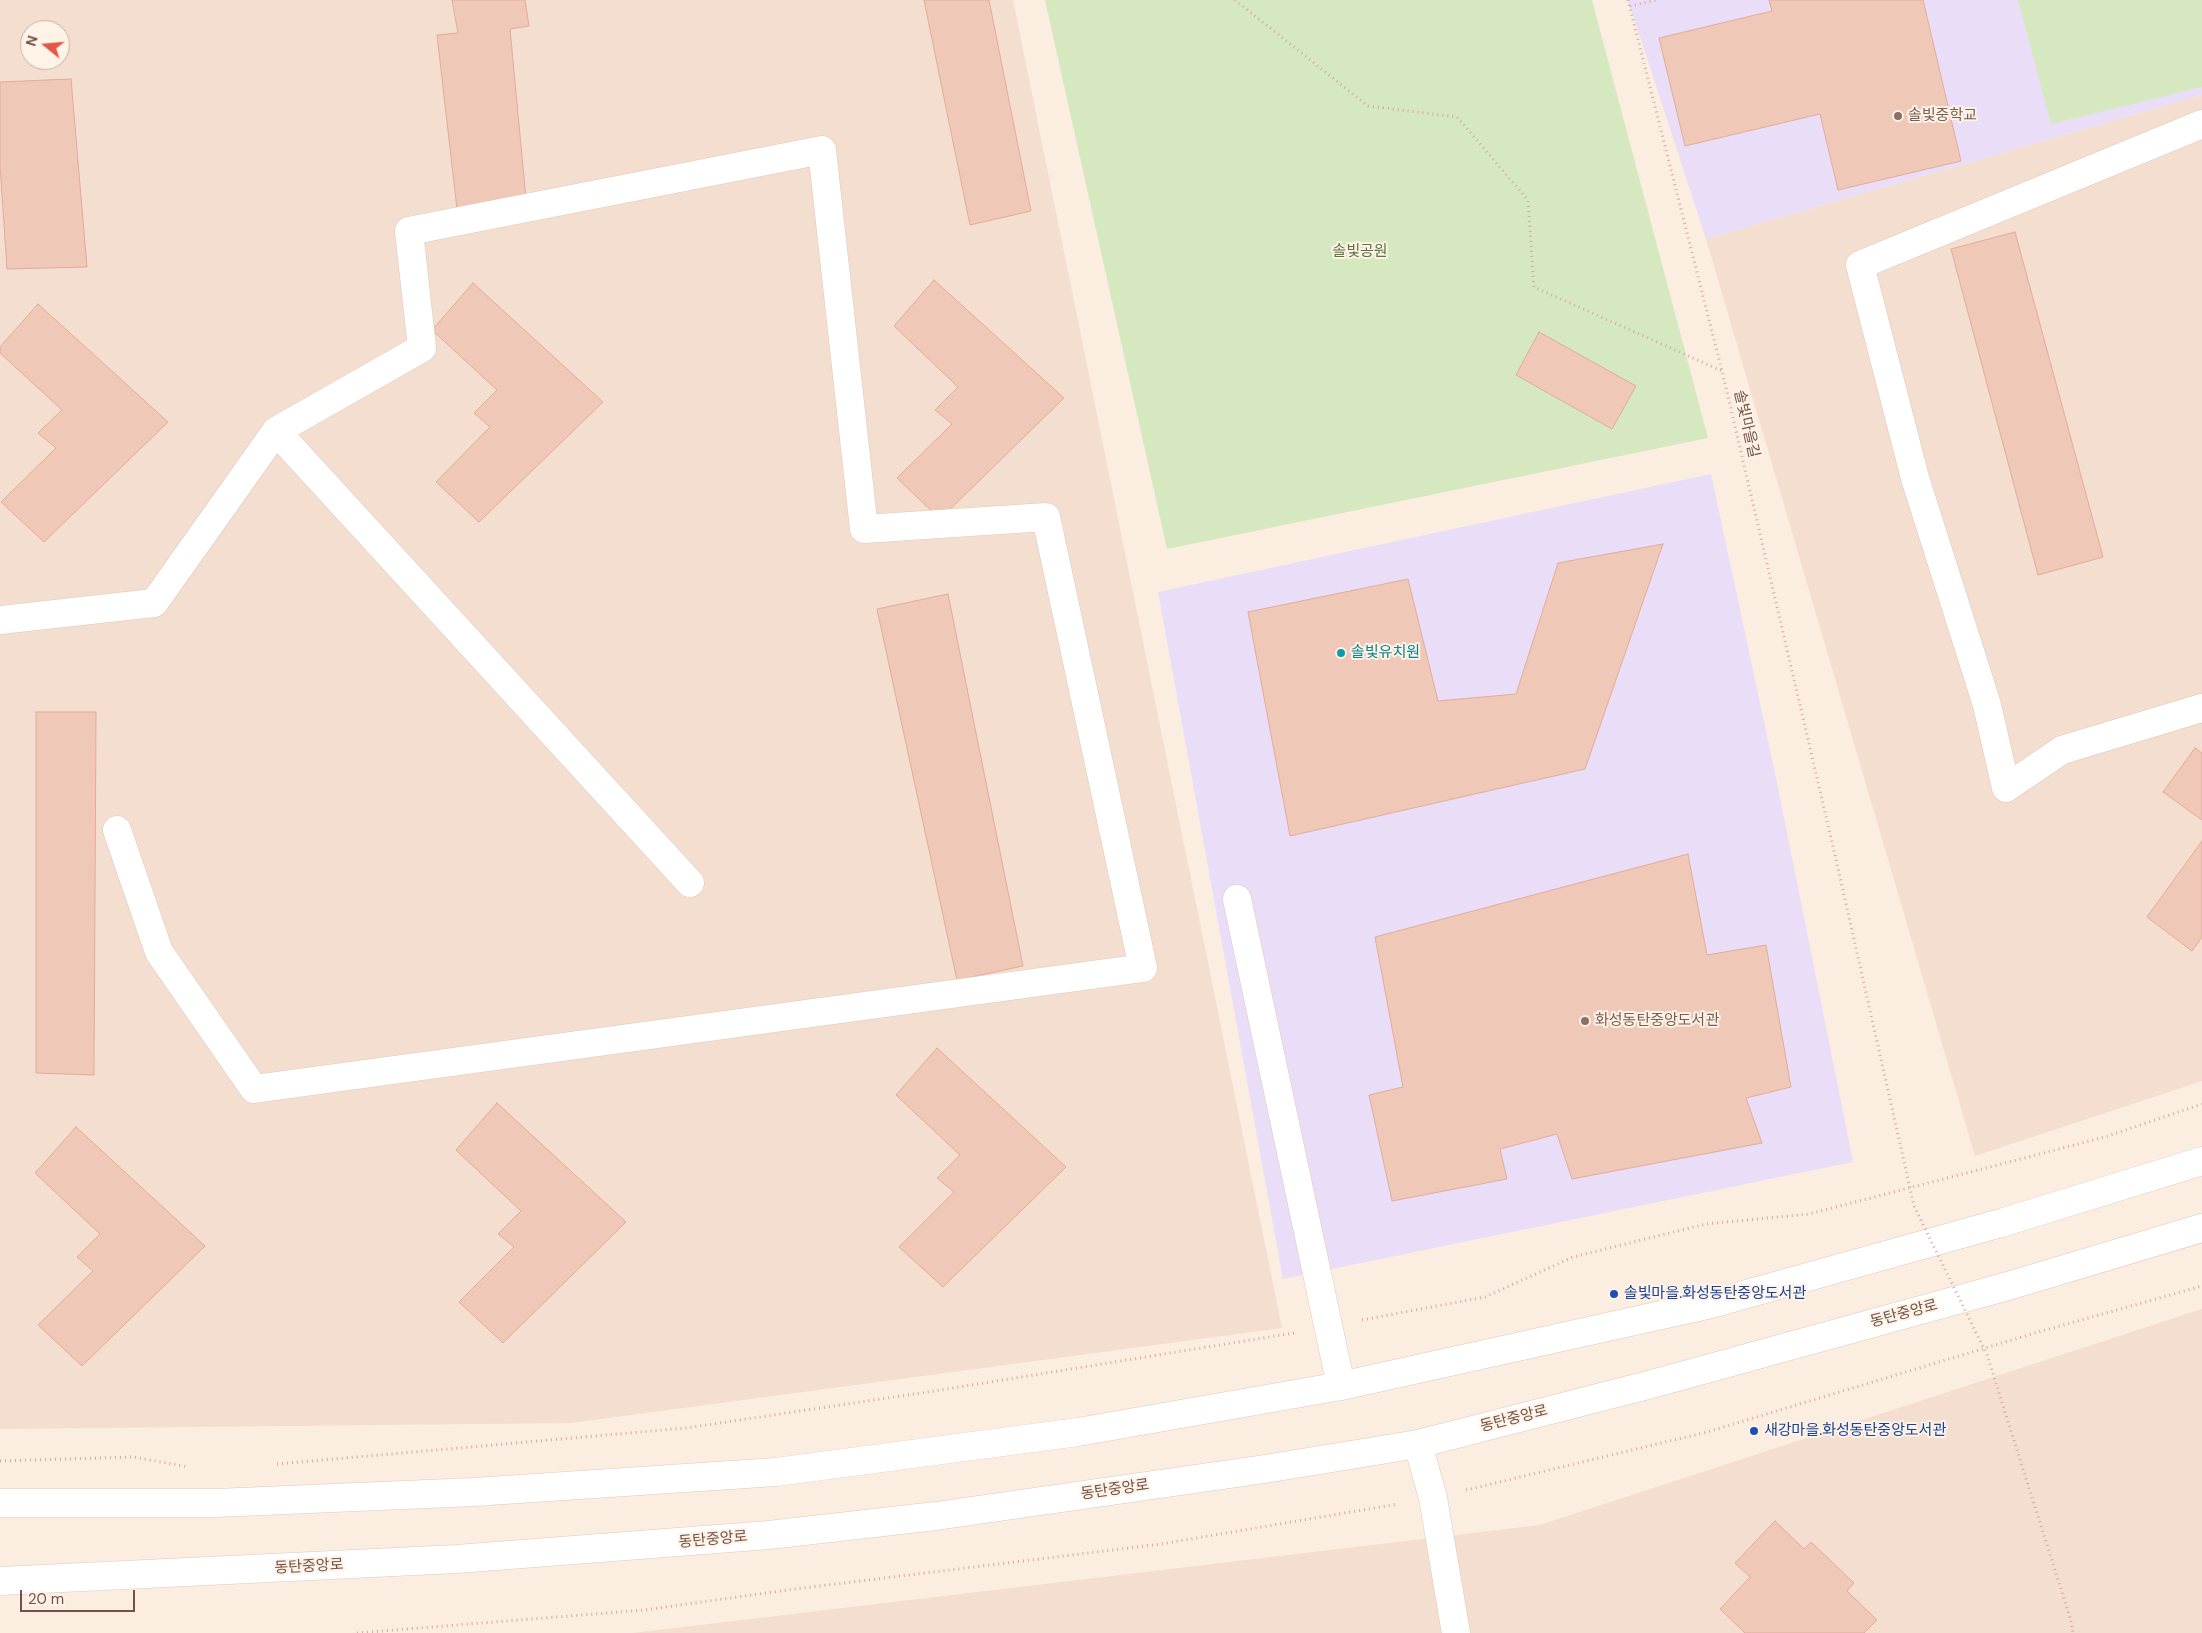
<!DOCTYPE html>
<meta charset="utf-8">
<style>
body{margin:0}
#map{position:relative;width:2202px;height:1633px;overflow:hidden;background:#fbede0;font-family:"DM Sans",sans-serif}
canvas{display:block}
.north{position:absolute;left:20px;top:20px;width:50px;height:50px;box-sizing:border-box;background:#fff2e6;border:1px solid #c6b2a7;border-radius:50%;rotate:287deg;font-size:14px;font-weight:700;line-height:20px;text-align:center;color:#715248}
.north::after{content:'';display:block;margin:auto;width:18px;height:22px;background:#e45647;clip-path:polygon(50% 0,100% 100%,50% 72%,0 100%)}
.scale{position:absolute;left:20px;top:1590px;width:115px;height:22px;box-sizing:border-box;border:2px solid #715248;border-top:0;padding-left:6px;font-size:15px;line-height:18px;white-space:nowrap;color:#715248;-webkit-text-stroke:4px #fff2e6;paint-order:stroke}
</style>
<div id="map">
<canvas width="2202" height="1633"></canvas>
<div class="north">N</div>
<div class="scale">20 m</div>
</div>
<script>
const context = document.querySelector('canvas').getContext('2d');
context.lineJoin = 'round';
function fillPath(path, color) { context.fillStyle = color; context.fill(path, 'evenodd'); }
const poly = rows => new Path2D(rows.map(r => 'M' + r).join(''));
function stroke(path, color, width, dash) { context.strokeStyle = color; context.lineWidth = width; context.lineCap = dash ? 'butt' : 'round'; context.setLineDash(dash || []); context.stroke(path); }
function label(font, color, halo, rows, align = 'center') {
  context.font = font + ' "DM Sans","Noto Sans KR",sans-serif'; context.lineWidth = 4; context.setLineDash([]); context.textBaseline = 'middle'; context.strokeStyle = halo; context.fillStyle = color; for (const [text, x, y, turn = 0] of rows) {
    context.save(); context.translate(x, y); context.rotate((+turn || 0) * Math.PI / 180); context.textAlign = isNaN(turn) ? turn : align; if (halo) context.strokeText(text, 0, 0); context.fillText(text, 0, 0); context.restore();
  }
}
fillPath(poly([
 [0,0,1013,0,1282,1328,571,1423,0,1429],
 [30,30,60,30,60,60,30,60],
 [2202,95,2202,1081,1975,1156,1706,239],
 [2202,1309,2202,1633,633,1633,1540,1525]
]), '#f3decf');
fillPath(poly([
 [1628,0,2202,0,2202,95,1706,239],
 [1711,474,1775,773,1853,1162,1283,1279,1158,592]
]), '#eaddf7');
fillPath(poly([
 [1045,0,1592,0,1708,438,1167,549],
 [2018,0,2202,0,2202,87,2051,124]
]), '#d5e8bf');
const building = poly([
 [452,0,525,0,529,26,510,29,526,199,457,209,437,35,458,33,452,0],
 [924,0,989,0,1031,211,970,225,924,0],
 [1769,0,1923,0,1961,161,1838,190,1820,114,1685,146,1659,38,1772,11,1769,0],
 [71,79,87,267,7,269,0,165,0,82,71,79],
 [2015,232,2103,557,2038,575,1951,249,2015,232],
 [934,280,1064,398,940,519,897,478,952,424,935,410,958,387,894,326,934,280],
 [473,283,603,402,479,522,436,482,490,427,474,413,497,390,432,330,473,283],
 [38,304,168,422,44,542,1,502,56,448,38,433,62,410,0,353,0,347,38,304],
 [1539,332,1636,386,1612,429,1516,375,1539,332],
 [1663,544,1585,769,1290,836,1248,612,1408,579,1438,701,1516,694,1558,563,1663,544],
 [948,594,1023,966,957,980,877,609,948,594],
 [36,712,96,712,94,1075,36,1073,36,712],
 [2195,748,2202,753,2202,820,2163,792,2195,748],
 [2202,841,2202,937,2192,951,2147,917,2202,841],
 [1688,854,1707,955,1766,945,1791,1087,1746,1098,1762,1143,1572,1179,1557,1134,1500,1149,1507,1179,1392,1201,1369,1095,1403,1087,1375,937,1688,854],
 [937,1048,1066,1167,943,1287,899,1247,954,1192,937,1178,960,1155,896,1095,937,1048],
 [497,1103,626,1222,503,1343,459,1302,514,1247,498,1234,521,1211,456,1150,497,1103],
 [76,1127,205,1246,82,1366,38,1325,93,1271,77,1257,100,1234,35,1173,76,1127],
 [1775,1521,1804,1549,1811,1542,1854,1583,1847,1591,1877,1620,1864,1633,1745,1633,1720,1609,1750,1577,1735,1563,1775,1521]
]);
fillPath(building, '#f0c8b8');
stroke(building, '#e2ac99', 1);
const minor = poly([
 [2202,124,1860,265,1915,478,1987,705,2006,788,2062,750,2202,708],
 [276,431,690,883],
 [0,620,154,603,276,431,422,348,409,231,822,150,864,529,1046,517,1143,968,254,1089,159,952,117,830],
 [1237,899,1341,1386],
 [1418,1444,1433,1498,1456,1633],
 [0,1503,216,1503,474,1492,776,1472,1078,1432,1341,1386,1711,1304,2001,1223,2202,1161],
 [0,1581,457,1559,769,1535,936,1516,1265,1469,1418,1444,1652,1384,2008,1286,2202,1228]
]);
stroke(minor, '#dfc9bc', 29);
stroke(poly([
 [1235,0,1368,106,1457,117,1528,200,1534,287,1722,371],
 [1628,0,1722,371,1835,855],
 [1630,6,1657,0],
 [1362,1320,1485,1297,1573,1257,1706,1224,1809,1214,2105,1137,2202,1104],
 [0,1461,133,1457,189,1467],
 [277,1464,686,1428,941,1390,1294,1333],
 [1466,1490,1707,1432,2035,1333,2202,1286],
 [2071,1621,2073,1633],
 [357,1633,644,1610,795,1589,1161,1544,1398,1504]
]), '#d4ab9c', 3, [1, 4]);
stroke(minor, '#fff', 28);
stroke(poly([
 [1835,855,1914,1206,1987,1355,2071,1621]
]), '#d4ab9c', 3, [1, 4]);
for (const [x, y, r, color] of [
 [1898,116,5,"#8d6e63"],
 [1341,653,5,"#0f9aa8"],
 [1585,1021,5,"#8d6e63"],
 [1614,1294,5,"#1a4fb4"],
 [1754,1431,5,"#1a4fb4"]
]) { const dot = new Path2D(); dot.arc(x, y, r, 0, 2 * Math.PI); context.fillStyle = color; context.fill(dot); stroke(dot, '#fff2e6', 2); }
label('15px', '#785e54', '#fff2e6', [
 ["솔빛중학교",1908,116],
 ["화성동탄중앙도서관",1595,1021]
], 'left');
label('15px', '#577741', '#fff2e6', [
 ["솔빛공원",1360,252]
]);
label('15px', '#715248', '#fff2e6', [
 ["솔빛마을길",1746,424,77],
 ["동탄중앙로",1904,1314,-15],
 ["동탄중앙로",1514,1419,-14],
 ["동탄중앙로",1115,1490,-8],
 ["동탄중앙로",713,1540,-5],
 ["동탄중앙로",309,1567,-3]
]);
label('15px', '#0d838f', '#fff2e6', [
 ["솔빛유치원",1351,653]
], 'left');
label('15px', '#164399', '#fff2e6', [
 ["솔빛마을.화성동탄중앙도서관",1624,1294],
 ["새강마을.화성동탄중앙도서관",1764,1431]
], 'left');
</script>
